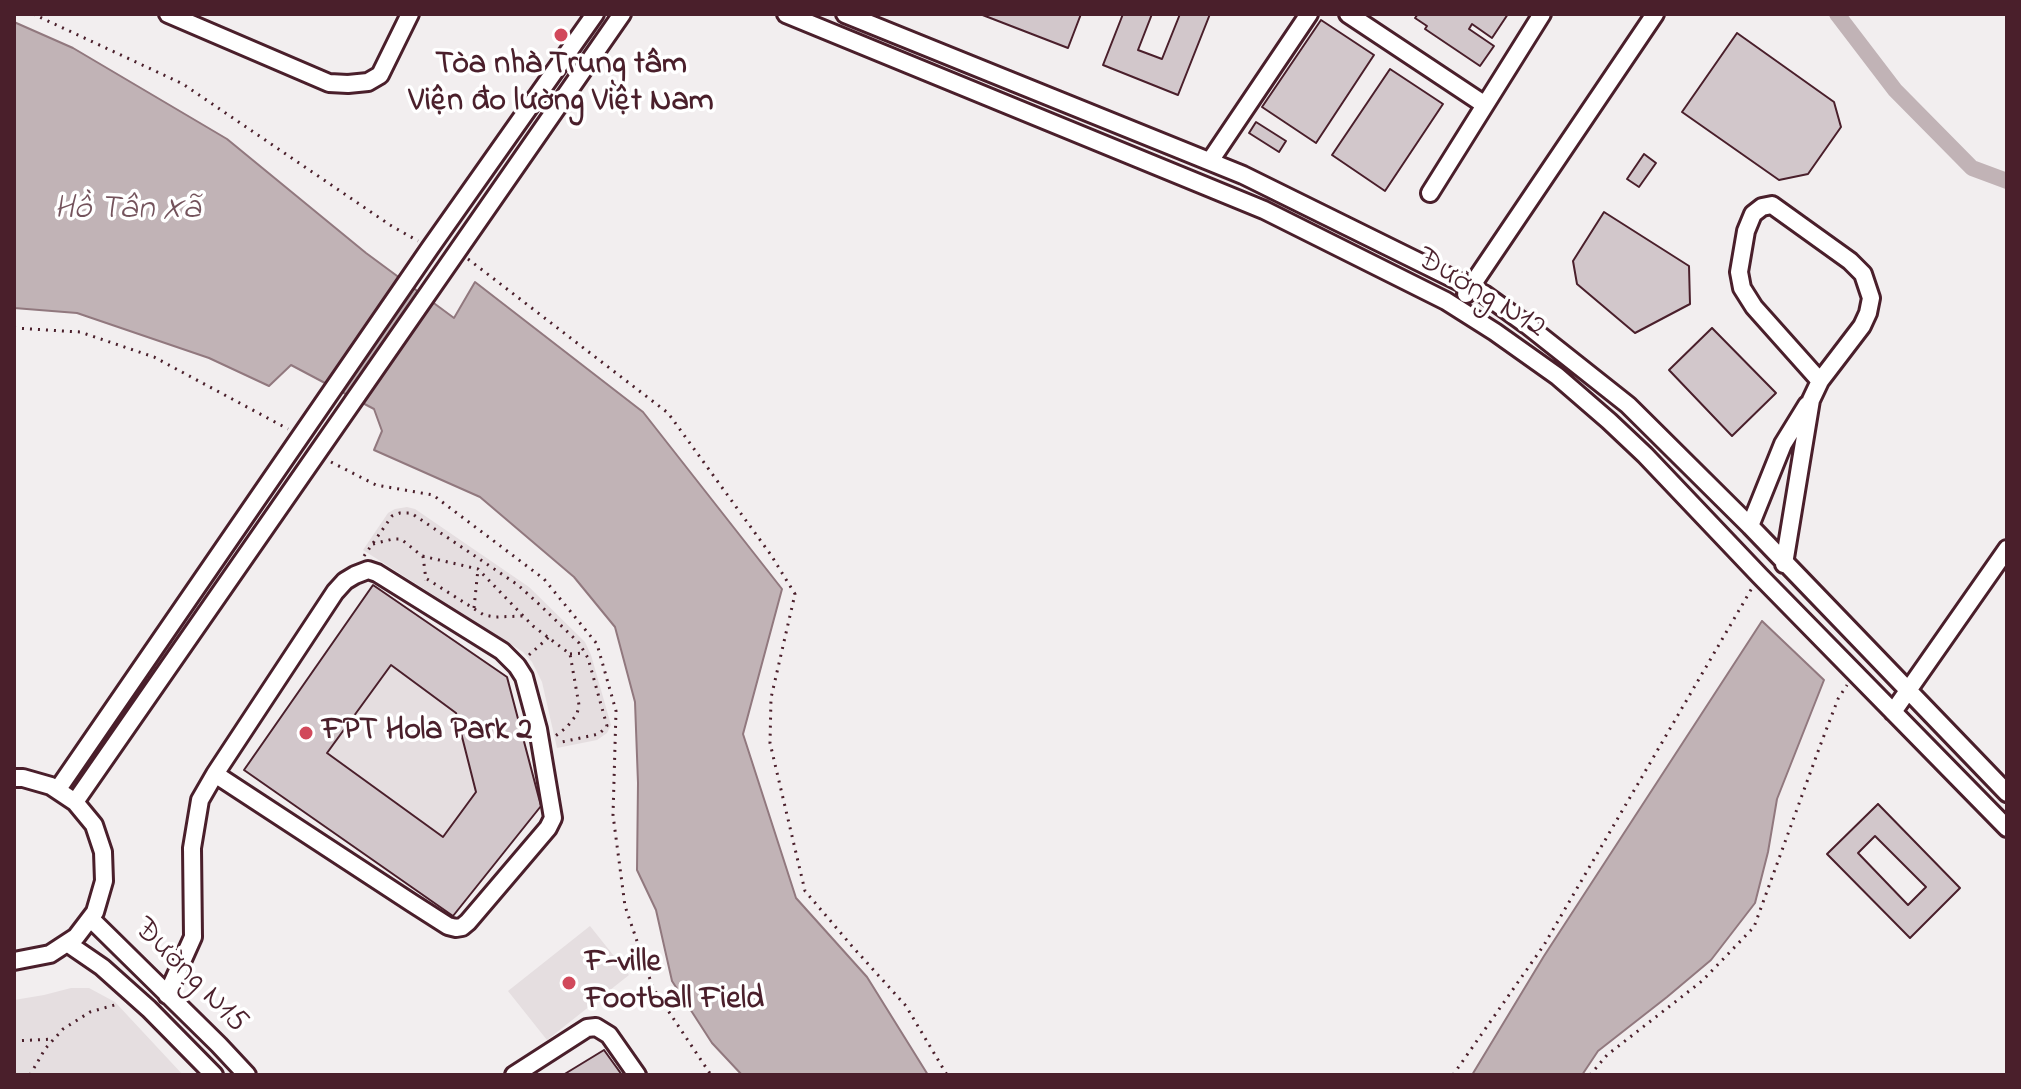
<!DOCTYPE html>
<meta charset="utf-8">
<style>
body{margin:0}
#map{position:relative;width:2021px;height:1089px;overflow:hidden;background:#fff;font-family:"Indie Flower",sans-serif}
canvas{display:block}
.frame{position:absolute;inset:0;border:16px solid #4a1f2b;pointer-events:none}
</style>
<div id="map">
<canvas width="2021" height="1089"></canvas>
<div class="frame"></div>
</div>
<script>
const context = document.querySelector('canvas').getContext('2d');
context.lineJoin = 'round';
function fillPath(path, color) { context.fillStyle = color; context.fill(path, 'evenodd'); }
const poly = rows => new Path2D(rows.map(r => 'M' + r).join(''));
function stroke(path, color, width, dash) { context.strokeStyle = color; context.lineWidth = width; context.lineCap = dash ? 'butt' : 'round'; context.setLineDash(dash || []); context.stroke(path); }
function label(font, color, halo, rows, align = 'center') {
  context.font = font + ' "Indie Flower",sans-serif'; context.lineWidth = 7; context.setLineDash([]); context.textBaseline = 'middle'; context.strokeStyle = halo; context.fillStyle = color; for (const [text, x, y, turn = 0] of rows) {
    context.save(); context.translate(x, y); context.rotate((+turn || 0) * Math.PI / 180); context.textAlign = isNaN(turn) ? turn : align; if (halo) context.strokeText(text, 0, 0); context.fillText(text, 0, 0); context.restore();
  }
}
fillPath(poly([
 [14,14,2007,14,2007,1075,14,1075]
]), '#f2eeef');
fillPath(poly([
 [407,507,415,509,529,587,585,642,591,655,611,725,607,733,597,740,557,748,542,682,532,662,523,652,363,550,388,513,395,509],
 [391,665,456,713,476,792,443,837,327,753],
 [590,926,629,975,547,1040,508,991],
 [71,988,89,988,115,1002,183,1075,14,1075,14,1000,44,995]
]), '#e5dee0');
const water = poly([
 [14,22,73,48,227,139,366,253,454,318,475,282,643,412,782,589,743,734,796,898,867,977,928,1075,742,1075,712,1043,672,981,656,910,637,870,638,783,635,702,615,627,574,577,480,497,374,450,382,431,374,409,291,365,269,386,209,358,77,313,14,308,14,22],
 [1762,621,1824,680,1777,799,1768,852,1755,903,1711,960,1667,997,1598,1051,1582,1075,1472,1075,1544,956,1762,621]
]);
fillPath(water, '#c1b3b6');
stroke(water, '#91787e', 2);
stroke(poly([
 [1837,14,1895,90,1972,168,2007,181]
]), '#c1b3b6', 16);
const building = poly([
 [980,14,1081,14,1068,48,980,14],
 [1123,14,1152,14,1138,50,1162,59,1180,14,1210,14,1178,95,1103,65,1123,14],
 [1418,14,1508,14,1492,38,1472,24,1469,29,1494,46,1480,66,1425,29,1427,26,1415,18,1418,14],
 [1321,20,1374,55,1316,143,1262,107,1321,20],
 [1737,33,1834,102,1841,127,1808,174,1779,180,1682,112,1737,33],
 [1390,69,1443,104,1385,191,1332,155,1390,69],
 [1256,122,1286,141,1279,152,1249,133,1256,122],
 [1644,154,1656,163,1639,187,1627,179,1644,154],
 [1604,212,1689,266,1690,304,1635,333,1577,284,1573,261,1604,212],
 [1712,328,1776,393,1732,436,1669,370,1712,328],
 [373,585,507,677,541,806,453,916,244,770,373,585],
 [391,665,456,713,476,792,443,837,327,753,391,665],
 [1878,804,1960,888,1910,938,1827,854,1878,804],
 [1875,836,1926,887,1908,905,1858,853,1875,836],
 [604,1050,622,1075,563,1075,604,1050]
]);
fillPath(building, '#d2c7cb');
stroke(building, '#4a1f2b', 2);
const minor = poly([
 [168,14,329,83,348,84,368,82,380,75,410,14],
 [786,14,1264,210,1446,301,1495,332,1557,376,1609,421,1645,455,1759,575,2007,828],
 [845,14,1243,175,1484,294,1527,325,1628,405,1750,526,2007,793],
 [1348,14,1485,105],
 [1210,161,1309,14],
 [1430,193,1542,14],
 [1466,294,1655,14],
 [1750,526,1783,444,1807,405],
 [1784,564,1811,400,1820,381,1862,326,1868,313,1871,298,1863,274,1850,261,1772,205,1762,207,1753,214,1746,231,1739,272,1742,288,1754,307,1820,381],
 [1893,712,2007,549],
 [14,778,23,778,51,786,75,802,94,825,103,852,104,881,95,912,76,937,50,954,14,961],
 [58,789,430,248,595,14],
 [75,802,622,14],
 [91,919,219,1045,247,1075],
 [67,943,102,967,149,1009,214,1075],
 [167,995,193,937,192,848,200,800,215,774,335,592,345,581,355,575,368,570,377,573,502,651,517,666,524,677,538,729,553,818,548,828,468,922,462,927,456,928,448,926,412,903,215,774],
 [514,1075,587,1028,596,1027,609,1035,637,1075]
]);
stroke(minor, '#4a1f2b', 22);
stroke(poly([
 [33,14,183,84,390,225,418,241],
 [468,259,668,413,771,555,795,594,771,698,770,743,805,891,851,945,906,1006,947,1075],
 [14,328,80,332,154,357,288,429],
 [331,462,376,485,433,495,544,579,597,644,616,711,613,815,625,906,653,988,711,1075],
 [373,544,393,539,401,539,422,556,478,569,533,626,570,654,579,705,577,714,567,727,554,737],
 [364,556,392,516,400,513,411,513,518,585,541,606,579,643,588,658,607,726,599,734,557,743],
 [423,556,426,580],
 [427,579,484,615,495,617,523,616],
 [474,608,478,569],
 [570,654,585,653],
 [529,655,549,637],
 [14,1041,54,1039],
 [30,1075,45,1049,63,1029,90,1012,118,1004],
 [1453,1075,1544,945,1752,588],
 [1590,1075,1607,1055,1702,981,1754,927,1820,746,1838,699,1847,685]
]), '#4a1f2b', 3, [2, 6]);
stroke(minor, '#fff', 16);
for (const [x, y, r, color] of [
 [561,35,8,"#d1495b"],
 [306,733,8,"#d1495b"],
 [569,983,8,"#d1495b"]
]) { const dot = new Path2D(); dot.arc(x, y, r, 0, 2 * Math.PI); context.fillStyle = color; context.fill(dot); stroke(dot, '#fff', 3); }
label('bold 32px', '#4a1f2b', '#fff', [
 ["Tòa nhà Trung tâm",561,67,"center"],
 ["Viện đo lường Việt Nam",561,104,"center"],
 ["FPT Hola Park 2",322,733],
 ["F-ville",585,965],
 ["Football Field",585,1002]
], 'left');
label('32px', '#4a1f2b', '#fff', [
 ["Đường N12",1480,295,31],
 ["Đường N15",189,977,45]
]);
label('italic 34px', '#74535c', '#fff', [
 ["Hồ Tân Xã",127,211]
]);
</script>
